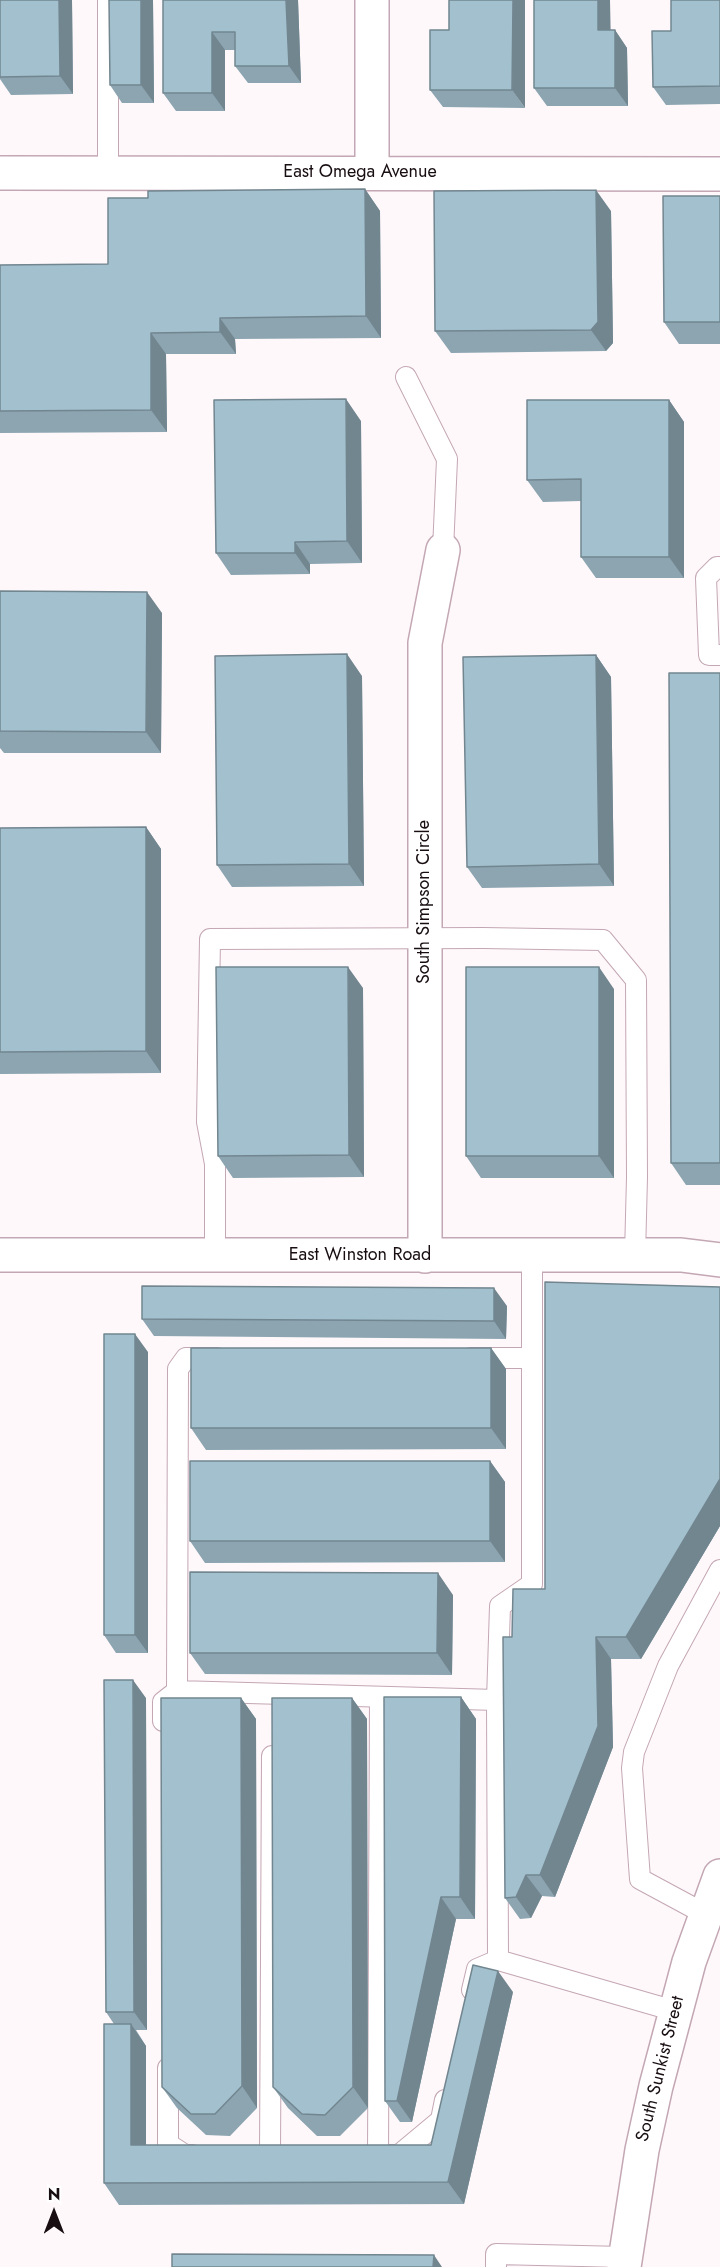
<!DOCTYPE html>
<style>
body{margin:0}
#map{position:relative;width:720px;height:2267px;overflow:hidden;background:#fef8fa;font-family:Jost,sans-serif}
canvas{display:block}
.north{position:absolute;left:24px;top:2183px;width:60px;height:60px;-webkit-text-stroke:4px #fff;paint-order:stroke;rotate:0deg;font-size:16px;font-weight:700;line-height:24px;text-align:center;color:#180e12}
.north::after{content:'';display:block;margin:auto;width:21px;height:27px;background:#180e12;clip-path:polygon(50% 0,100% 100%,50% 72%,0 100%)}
</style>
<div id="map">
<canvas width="720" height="2267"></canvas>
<div class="north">N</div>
</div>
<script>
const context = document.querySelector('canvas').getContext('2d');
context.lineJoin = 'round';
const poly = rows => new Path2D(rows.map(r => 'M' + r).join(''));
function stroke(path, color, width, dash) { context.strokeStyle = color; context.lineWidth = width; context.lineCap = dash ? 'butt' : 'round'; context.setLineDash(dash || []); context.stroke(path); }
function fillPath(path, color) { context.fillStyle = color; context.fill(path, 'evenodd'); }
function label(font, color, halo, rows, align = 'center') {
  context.font = font + ' Jost,sans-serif'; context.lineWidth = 5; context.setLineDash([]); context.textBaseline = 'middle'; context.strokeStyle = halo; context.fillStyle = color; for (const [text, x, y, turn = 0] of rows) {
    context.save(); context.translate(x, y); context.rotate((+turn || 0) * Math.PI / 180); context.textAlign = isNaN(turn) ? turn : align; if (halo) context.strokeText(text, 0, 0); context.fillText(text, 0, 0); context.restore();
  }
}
const service = poly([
 [108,0,108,173],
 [406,377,447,459,443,550],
 [720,567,717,567,706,578,709,655,720,655],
 [215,1256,215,1164,207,1122,210,939,483,938,603,940,636,980,637,1177,635,1255],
 [532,1256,532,1358],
 [471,1358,532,1358,532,1584,500,1606,497,1700],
 [177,1691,178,1369,186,1358,217,1358],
 [163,1721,163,1702,177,1691,497,1700,498,1960],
 [705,1914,640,1879,632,1768,634,1752,668,1666,720,1570],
 [472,1990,477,1969,498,1960,675,2011],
 [168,2068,168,2144,185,2155,192,2155],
 [270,2155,272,1756],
 [378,2155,380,1697],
 [389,2155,399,2155,441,2120,445,2100],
 [496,2267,496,2254,624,2257]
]);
const minor = poly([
 [372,0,372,173],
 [0,173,720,174],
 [0,1255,681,1255,720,1260],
 [425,1256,425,643,443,550]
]);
const tertiary = poly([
 [624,2267,642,2150,656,2086,689,1962,720,1876]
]);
stroke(service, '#c4a7b4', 22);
stroke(minor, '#c4a7b4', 36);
stroke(tertiary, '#c4a7b4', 36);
stroke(service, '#fff', 20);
stroke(minor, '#fff', 33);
stroke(tertiary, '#fff', 33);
fillPath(poly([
 [0,0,72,0,73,94,11,95,0,79],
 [109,0,153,0,154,103,122,103,110,85],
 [163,0,298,0,301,83,248,83,235,66,235,50,225,50,225,111,176,111,163,93],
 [449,0,525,108,443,107,430,90,449,30],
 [610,0,610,30,615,30,627,48,628,106,547,106,534,88],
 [720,0,720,104,666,105,653,87],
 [365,189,380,211,381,338,235,339,236,354,166,354,167,432,0,433,0,265,108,264,148,198],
 [720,196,720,344,679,344,664,322],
 [611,211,613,343,606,351,451,353,435,331],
 [669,400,684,422,684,578,596,578,581,557,581,501,543,502,527,480],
 [361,421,362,563,310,564,310,574,231,575,216,553],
 [0,591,162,613,161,753,4,753,0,748],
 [596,655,611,677,614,886,482,888,467,867],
 [720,673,720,1185,686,1185,671,1163],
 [362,676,364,886,232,887,217,865],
 [146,827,161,849,161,1073,0,1074,0,828],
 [363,988,364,1177,233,1178,218,1156],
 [614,989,614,1178,481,1178,466,1156],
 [720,1287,720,1526,641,1659,611,1659,613,1747,555,1897,542,1896,531,1918,520,1919,505,1898,512,1637,545,1589],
 [507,1306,506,1339,154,1336,142,1319],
 [491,1348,506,1369,506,1449,206,1450,191,1428],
 [148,1352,148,1653,116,1653,104,1635],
 [490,1461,505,1482,505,1562,205,1563,190,1541],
 [453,1595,452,1675,205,1674,190,1653],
 [461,1697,476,1719,475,1919,456,1919,412,2122,400,2122,385,2101],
 [146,1698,147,2030,136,2030,146,2046,146,2145,431,2145,513,1992,464,2204,119,2205,104,2183,114,2024,106,2012],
 [241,1698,256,1719,257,2108,230,2136,206,2135,177,2108,162,2087],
 [352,1698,367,1719,368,2108,340,2136,317,2136,288,2108,273,2087]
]), '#8ca5b1');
fillPath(poly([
 [59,0,72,0,73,94,60,76],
 [141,0,153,0,154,103,141,85],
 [286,0,298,0,301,83,289,66],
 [513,0,525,0,525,108,512,90],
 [598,0,610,0,611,48,598,30],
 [615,30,627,48,628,106,615,88],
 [212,32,225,50,225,111,212,93],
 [365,189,380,211,381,338,366,316],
 [596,190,611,211,613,343,606,351,591,330],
 [220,318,235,339,236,354,220,332],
 [151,333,166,354,167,432,151,410],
 [346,399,361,421,362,563,347,541],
 [669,400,684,422,684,578,669,557],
 [295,542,310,564,310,574,295,553],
 [147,592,162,613,161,753,146,732],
 [347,654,362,676,364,886,349,864],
 [596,655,611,677,614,886,599,864],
 [146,827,161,849,161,1073,146,1051],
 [348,967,363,988,364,1177,349,1155],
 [599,967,614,989,614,1178,599,1156],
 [494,1288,507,1306,506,1339,494,1321],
 [135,1334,148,1352,148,1653,135,1635],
 [491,1348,506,1369,506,1449,491,1428],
 [490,1461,505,1482,505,1562,490,1541],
 [720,1479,720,1526,641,1659,626,1637],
 [438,1573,453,1595,452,1675,437,1653],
 [596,1637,611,1659,613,1747,555,1897,540,1875],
 [133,1680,146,1698,147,2030,134,2012],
 [461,1697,476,1719,475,1919,460,1897],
 [241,1698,256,1719,257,2108,242,2086],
 [352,1698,367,1719,368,2108,353,2087],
 [526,1875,542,1896,531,1918,516,1897],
 [441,1897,456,1919,412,2122,397,2101],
 [498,1971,513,1992,464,2204,448,2182],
 [131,2024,146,2046,146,2166,131,2145],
 [434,2255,442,2267,433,2267]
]), '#728690');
const building = poly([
 [0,0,59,0,60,76,0,77,0,0],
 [109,0,141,0,141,85,110,85,109,0],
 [163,0,286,0,289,66,235,66,235,32,212,32,212,93,163,93,163,0],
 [449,0,513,0,512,90,430,90,430,30,449,30,449,0],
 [534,0,598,0,598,30,615,30,615,88,534,88,534,0],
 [671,0,720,0,720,86,653,87,652,31,671,31,671,0],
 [365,189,366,316,220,318,220,332,151,333,151,410,0,411,0,265,108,264,108,198,148,198,148,191,365,189],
 [596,190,598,322,591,330,435,331,434,191,596,190],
 [663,196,720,196,720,322,664,322,663,196],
 [346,399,347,541,295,542,295,553,216,553,214,400,346,399],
 [527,400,669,400,669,557,581,557,581,479,527,480,527,400],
 [0,591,147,592,146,732,0,731,0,591],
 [347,654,349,864,217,865,215,656,347,654],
 [596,655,599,864,467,867,463,657,596,655],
 [669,673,720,673,720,1163,671,1163,669,673],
 [146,827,146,1051,0,1052,0,828,146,827],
 [216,967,348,967,349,1155,218,1156,216,967],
 [466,967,599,967,599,1156,466,1156,466,967],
 [545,1282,720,1287,720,1479,626,1637,596,1637,598,1726,540,1875,526,1875,516,1897,505,1898,503,1637,512,1637,513,1589,545,1589,545,1282],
 [142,1286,494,1288,494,1321,142,1319,142,1286],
 [104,1334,135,1334,135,1635,104,1635,104,1334],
 [191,1348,491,1348,491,1428,191,1428,191,1348],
 [190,1461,490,1461,490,1541,190,1541,190,1461],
 [190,1572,438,1573,437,1653,190,1653,190,1572],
 [104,1680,133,1680,134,2012,106,2012,104,1680],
 [384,1697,461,1697,460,1897,441,1897,397,2101,385,2101,384,1697],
 [161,1698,241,1698,242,2086,215,2114,191,2114,162,2087,161,1698],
 [272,1698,352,1698,353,2087,325,2115,302,2114,273,2087,272,1698],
 [473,1965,498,1971,448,2182,104,2183,104,2024,131,2024,131,2145,431,2145,473,1965],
 [172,2254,434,2255,433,2267,172,2267,172,2254]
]);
fillPath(building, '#a3c0ce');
stroke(building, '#728690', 1.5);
label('18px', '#180e12', '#fff', [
 ["East Omega Avenue",360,173],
 ["South Simpson Circle",425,902,-90],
 ["East Winston Road",360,1256],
 ["South Sunkist Street",661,2069,-76]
]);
</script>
